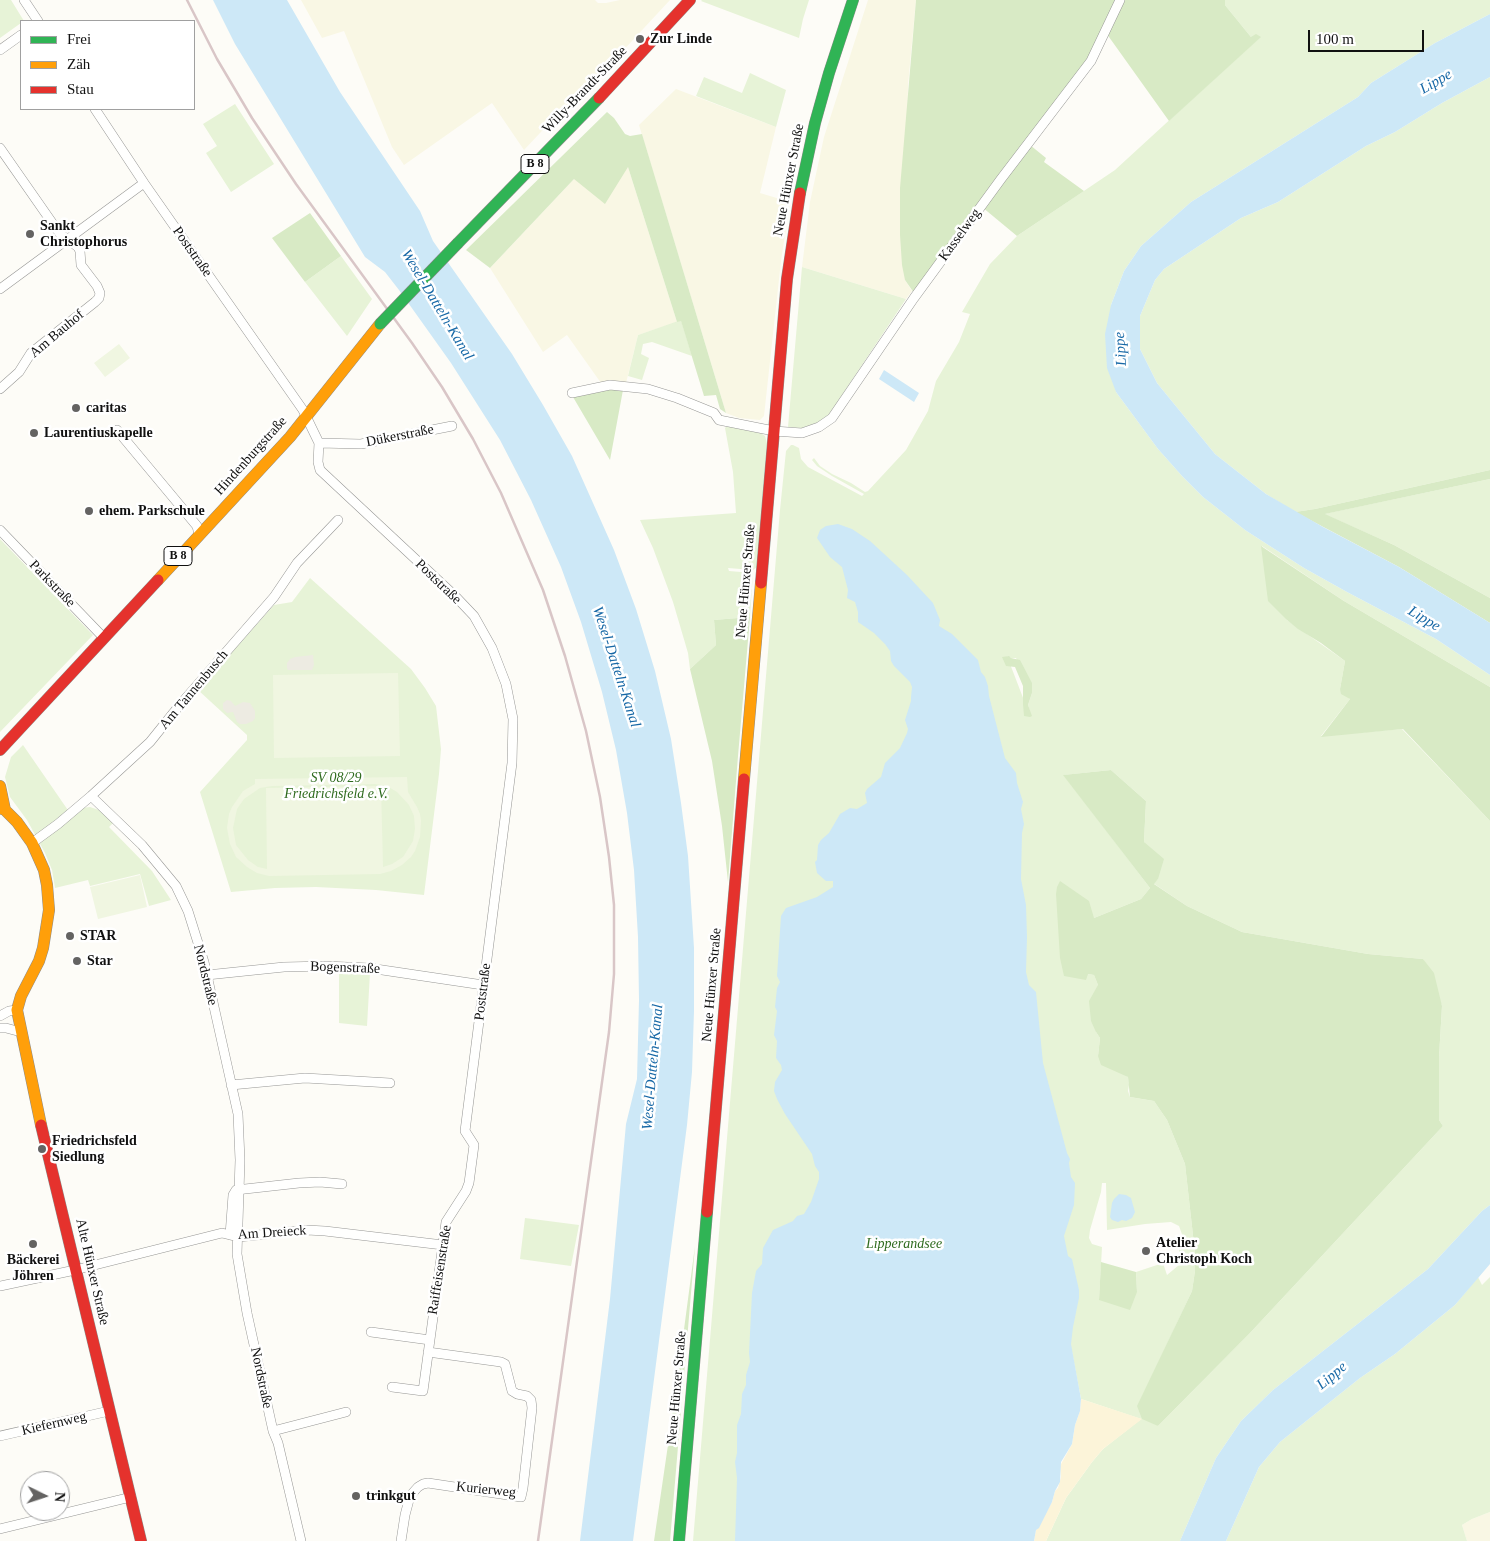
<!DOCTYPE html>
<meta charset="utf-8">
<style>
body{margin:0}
#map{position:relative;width:1490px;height:1541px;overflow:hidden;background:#fdfcf7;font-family:Georgia,serif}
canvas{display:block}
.legend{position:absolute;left:20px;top:20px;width:175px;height:90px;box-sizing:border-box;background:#fff;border:1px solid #a0a0a0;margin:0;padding:6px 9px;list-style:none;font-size:15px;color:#111}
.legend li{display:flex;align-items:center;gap:10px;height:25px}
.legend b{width:25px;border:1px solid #a0a0a0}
.north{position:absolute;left:20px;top:1471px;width:50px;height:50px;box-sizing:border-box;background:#fff;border:1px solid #a0a0a0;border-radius:50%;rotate:94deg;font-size:14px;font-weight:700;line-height:20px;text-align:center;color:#111}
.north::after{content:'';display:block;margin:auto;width:18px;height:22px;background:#646362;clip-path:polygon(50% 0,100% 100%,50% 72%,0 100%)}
.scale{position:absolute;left:1308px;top:30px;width:116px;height:22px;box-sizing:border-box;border:2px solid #111;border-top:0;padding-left:6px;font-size:15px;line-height:18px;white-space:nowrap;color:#111;-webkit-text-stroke:4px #fff;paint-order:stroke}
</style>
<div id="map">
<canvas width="1490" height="1541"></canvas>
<ul class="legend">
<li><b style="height:6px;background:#30b455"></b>Frei</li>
<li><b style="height:6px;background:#ff9f0a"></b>Zäh</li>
<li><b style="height:6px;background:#e5322d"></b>Stau</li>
</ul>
<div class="north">N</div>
<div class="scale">100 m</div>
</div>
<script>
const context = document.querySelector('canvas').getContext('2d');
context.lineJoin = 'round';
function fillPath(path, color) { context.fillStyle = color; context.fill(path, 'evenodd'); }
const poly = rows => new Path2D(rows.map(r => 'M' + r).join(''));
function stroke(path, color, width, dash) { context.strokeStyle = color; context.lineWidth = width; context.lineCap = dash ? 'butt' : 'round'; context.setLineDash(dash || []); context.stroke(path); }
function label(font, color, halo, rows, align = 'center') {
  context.font = font + ' Georgia,serif'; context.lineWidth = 5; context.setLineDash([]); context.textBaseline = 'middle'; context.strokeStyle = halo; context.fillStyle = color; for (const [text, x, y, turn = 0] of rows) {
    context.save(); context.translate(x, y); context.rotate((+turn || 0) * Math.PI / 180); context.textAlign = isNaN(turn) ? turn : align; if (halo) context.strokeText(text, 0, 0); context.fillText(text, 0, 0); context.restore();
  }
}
fillPath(poly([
 [301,0,595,0,598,3,606,3,620,0,670,0,567,111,560,113,556,116,524,150,492,103,404,165,392,147,344,31,322,38],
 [868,0,916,0,908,85,905,280,912,291,906,299,802,267,810,202,824,137],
 [676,89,776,127,760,193,790,202,781,261,764,416,760,420,739,418,726,413,639,125],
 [628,167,677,322,638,335,626,383,601,383,567,335,543,352,490,268,574,179],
 [1490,1512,1490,1541,1467,1541,1462,1525,1472,1519]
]), '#f9f7e4');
fillPath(poly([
 [0,0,11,0,24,21,21,21,21,23,0,38],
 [702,0,809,0,803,19,799,38,701,1],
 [1225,0,1490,0,1490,14,1435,43,1371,83,1358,97,1191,202,1141,246,1124,271,1111,305,1116,392,1158,449,1182,476,1203,497,1245,530,1304,568,1347,592,1436,639,1490,675,1490,687,1344,601,1262,546,1287,620,1345,661,1340,689,1350,699,1321,736,1402,729,1490,821,1490,1205,1482,1211,1428,1269,1273,1390,1241,1421,1216,1458,1180,1541,1046,1541,1066,1498,1092,1462,1103,1449,1141,1419,1081,1399,1072,1352,1017,1541,693,1541,780,510,786,451,791,445,793,445,799,448,801,459,808,467,862,496,864,494,832,476,817,466,812,460,814,458,820,466,832,474,851,483,865,492,868,491,906,450,928,411,936,381,959,342,970,314,962,312,990,264,1017,236,1115,170,1260,37,1251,37,1225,5],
 [1007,656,1011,658,1016,658,1032,693,1028,705,1031,716,1030,716],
 [1111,770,1146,801,1144,842,1158,879,1153,883,1187,906,1242,932,1368,954,1423,959,1442,1006,1439,1057,1439,1120,1443,1126,1250,1333,1158,1426,1138,1406,1192,1291,1195,1271,1195,1253,1185,1164,1167,1120,1154,1101,1130,1097,1128,1091,1129,1085,1128,1077,1098,1056,1100,1038,1096,1032,1098,985,1094,975,1088,974,1094,918,1141,899,1150,888,1064,775],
 [1102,1183,1106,1183,1107,1230,1145,1224,1171,1222,1179,1226,1183,1237,1184,1248,1179,1250,1179,1265,1167,1275,1163,1263,1136,1272,1137,1292,1099,1300,1102,1247,1092,1244,1089,1238,1090,1230,1101,1192],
 [750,73,786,90,776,127,696,96,704,77,742,93],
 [1490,77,1490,470,1315,509,1295,512,1266,494,1215,454,1157,383,1140,349,1140,316,1155,280,1164,269,1241,218,1278,202,1366,146,1395,132,1442,103],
 [235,104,274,164,231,192,206,153,217,146,203,124],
 [341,256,372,299,347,336,305,282],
 [802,267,906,299,828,416,817,423,802,428,788,427],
 [681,320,692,356,652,342,643,344,641,354,649,358,642,380,628,376,638,335],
 [729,424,761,433,765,436,767,443,757,567,753,570,728,568,729,571,753,573,750,617,714,620,716,645,690,669,688,653,673,602,653,548,640,520,736,513,733,472,725,428],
 [1490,479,1490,598,1394,545,1324,514],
 [0,539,93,635,0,732],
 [310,578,411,669,425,688,436,706,441,749,439,774,424,895,376,890,316,887,275,888,231,892,200,792,247,740,247,735,198,690,274,605,292,602],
 [23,745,72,816,82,808,90,807,99,810,114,822,109,827,152,871,171,900,149,906,140,874,90,886,88,880,55,888,52,870,45,853,27,820,10,797,5,777,11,757],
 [339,971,370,973,367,1026,339,1023],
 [525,1218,579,1225,571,1266,520,1259],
 [1478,1277,1482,1285,1490,1277,1490,1512,1472,1519,1462,1525,1467,1541,1226,1541,1259,1467,1280,1442,1360,1378,1395,1354,1455,1305]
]), '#e7f3d7');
fillPath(poly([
 [916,0,1225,0,1225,5,1251,37,1256,34,1261,37,1169,121,1104,30,1088,60,914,293,905,280,902,265,900,235,900,188],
 [607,112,614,118,625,134,630,136,642,134,726,413,720,409,716,395,704,396,681,321,677,322,628,167,605,204,574,179,490,268,466,250],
 [1030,145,1046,158,1044,162,1084,191,1017,236,982,207],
 [310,213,341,256,305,282,272,238],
 [610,389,623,390,610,460,573,397],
 [1490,470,1490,479,1325,514,1394,545,1490,598,1490,623,1399,567,1295,512,1315,509],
 [1261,546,1344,601,1490,687,1490,821,1403,729,1321,737,1350,699,1341,694,1340,689,1345,661,1321,643,1298,629,1287,620,1268,601],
 [750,617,738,756,728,882,722,826,712,761,690,669,716,645,714,620],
 [1009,656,1011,658,1020,660,1032,683,1032,693,1028,705,1032,716,1030,717,1024,716,1023,704,1023,686,1015,667,1006,666,1002,657],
 [1111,770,1146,801,1144,842,1164,859,1158,879,1154,884,1187,906,1242,932,1368,954,1423,959,1434,973,1442,1006,1439,1057,1439,1120,1443,1126,1250,1333,1158,1426,1142,1419,1137,1406,1192,1291,1195,1271,1195,1253,1185,1164,1167,1120,1154,1101,1130,1097,1128,1077,1101,1065,1098,1056,1100,1038,1096,1032,1091,1021,1089,1001,1098,985,1094,975,1088,974,1086,980,1064,976,1060,958,1056,894,1057,887,1060,881,1089,901,1094,918,1141,899,1150,888,1063,775],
 [695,1246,670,1541,654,1541,676,1390],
 [1101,1262,1136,1272,1137,1292,1130,1310,1099,1300]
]), '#d8eac5');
fillPath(poly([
 [1081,1399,1142,1419,1103,1449,1092,1462,1066,1498,1046,1541,1034,1541,1036,1530,1052,1502,1055,1491,1058,1488,1061,1477,1060,1466,1072,1444,1075,1425,1080,1411]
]), '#fcf4d9');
fillPath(poly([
 [119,344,130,358,105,377,94,363],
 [398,673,400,756,274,758,273,675],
 [407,777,408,792,417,807,420,814,421,821,420,837,415,851,411,857,402,865,391,871,380,874,269,876,257,873,247,867,236,857,230,844,227,828,229,814,232,807,243,791,255,784,255,779],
 [375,784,387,786,397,792,409,805,414,816,415,829,413,841,403,857,392,864,383,867,381,786,266,788,267,869,258,867,248,860,236,845,233,828,237,809,244,799,260,788,272,786],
 [140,875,147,907,98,919,90,887]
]), '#f0f6e1');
fillPath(poly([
 [313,655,314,665,312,670,288,670,287,668,287,663,290,659,295,657],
 [227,700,231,701,235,706,243,702,250,703,255,711,255,718,253,721,246,724,240,724,237,722,233,712,227,713,223,709,223,703]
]), '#edebe2');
fillPath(poly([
 [213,0,287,0,340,92,420,211,433,241,512,354,543,405,572,456,614,550,636,609,655,671,671,739,681,803,688,856,694,948,694,1011,692,1072,687,1125,633,1541,580,1541,610,1299,626,1124,637,1079,639,1000,638,937,634,870,627,813,616,750,602,692,581,622,561,567,531,500,500,440,451,363,399,290,385,272,365,257,235,44],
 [1490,14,1490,77,1442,103,1395,132,1366,146,1278,202,1241,218,1164,269,1155,280,1140,316,1140,349,1157,383,1215,454,1266,494,1323,527,1399,567,1490,623,1490,675,1436,639,1347,592,1304,568,1245,530,1203,497,1182,476,1158,449,1116,392,1107,368,1105,334,1111,305,1124,271,1141,246,1191,202,1358,97,1371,83,1435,43],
 [884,370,919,393,914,402,879,379],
 [838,524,852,529,870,541,907,575,933,603,940,620,939,626,952,634,978,660,981,672,985,677,988,686,989,696,1005,758,1016,773,1017,783,1023,802,1021,809,1024,824,1022,833,1021,879,1026,905,1027,937,1026,972,1029,985,1036,992,1043,1063,1067,1153,1070,1159,1069,1163,1071,1177,1075,1183,1074,1205,1064,1236,1068,1256,1072,1259,1079,1290,1079,1298,1073,1327,1071,1344,1081,1399,1080,1411,1075,1425,1072,1444,1061,1462,1060,1482,1055,1491,1052,1502,1039,1528,1036,1530,1034,1541,735,1541,737,1478,735,1462,737,1453,737,1425,741,1414,742,1394,746,1385,746,1375,750,1362,749,1353,752,1293,756,1271,762,1264,763,1248,773,1230,793,1221,797,1216,804,1214,811,1202,819,1179,819,1172,815,1166,812,1154,785,1114,777,1099,774,1091,775,1082,782,1070,781,1065,776,1058,777,1041,774,1035,777,1011,775,1007,777,988,780,982,777,976,781,916,786,908,817,897,833,887,833,881,826,881,817,873,815,862,817,860,818,845,821,840,829,833,840,814,850,808,857,809,867,803,865,793,867,789,881,777,885,763,900,748,907,733,908,729,905,720,911,701,911,697,912,687,910,682,894,666,891,661,890,651,885,644,874,633,858,622,858,612,855,602,847,598,848,590,842,567,830,557,817,538,820,530,826,526],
 [1119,1194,1126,1195,1131,1198,1135,1212,1132,1218,1126,1221,1122,1220,1118,1222,1112,1220,1110,1217,1112,1203,1114,1199],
 [1490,1205,1490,1264,1455,1305,1395,1354,1360,1378,1280,1442,1259,1467,1226,1541,1180,1541,1216,1458,1241,1421,1273,1390,1428,1269,1482,1211]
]), '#cde8f7');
const street = poly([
 [24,0,38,21],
 [0,50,21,35],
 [95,109,144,183,303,410,319,443,318,462,320,470,455,596,474,616,492,648,506,684,513,719,512,763,465,1131,474,1145,469,1183,466,1191,446,1222,423,1391,392,1387],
 [0,148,60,234,78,247,80,251,81,265,97,286,100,293,99,298,95,302,31,353,19,372,0,389],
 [0,289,144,183],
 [572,393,610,385,648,389,677,398,714,413,719,420,774,431,802,433,819,427,832,418,914,298,1001,179,1091,61,1120,0],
 [117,430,197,526,199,535],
 [319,443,361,444,452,426],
 [0,530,104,638],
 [91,796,142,845,176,886,188,911,204,962,238,1114,240,1160,237,1254,247,1313,273,1431,278,1443,301,1541],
 [32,843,58,824,91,796,150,742,179,706,274,597,297,563,338,520],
 [207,975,284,967,326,966,369,968,483,985],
 [0,1016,9,1011,17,1010],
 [0,1028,6,1028,21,1032],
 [231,1085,305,1078,390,1083],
 [230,1235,233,1195,236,1190,299,1183,320,1182,342,1184],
 [0,1286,75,1270,222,1233,238,1237,307,1230,325,1231,443,1245],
 [371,1332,430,1340],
 [273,1431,346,1412],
 [0,1436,109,1411],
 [0,1529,131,1497],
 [401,1541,405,1515,410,1496,418,1487,423,1484,428,1483,521,1497,523,1488,532,1408,531,1400,527,1396,517,1394,512,1391,505,1364,501,1362,428,1352]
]);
const fast = poly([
 [800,193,815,123,829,73,853,0],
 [458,243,599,98],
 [679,1541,707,1212]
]);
const slow = poly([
 [158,580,290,437,380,324],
 [744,779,761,583],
 [0,786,5,810,0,808],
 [1,802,5,810,17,822,32,843,44,870,47,885,49,910,43,948,39,961,21,996,17,1010,41,1125]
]);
const jam = poly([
 [599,98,690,0],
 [761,583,787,279,800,193],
 [0,750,158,580],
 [41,1125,141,1541],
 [707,1212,744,779]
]);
stroke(street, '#979795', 10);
stroke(fast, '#8e8d8b', 12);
stroke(slow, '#8e8d8b', 12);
stroke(jam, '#8e8d8b', 12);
stroke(street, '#fffffe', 9);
stroke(fast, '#30b455', 11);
stroke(slow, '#ff9f0a', 11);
stroke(jam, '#e5322d', 11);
stroke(poly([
 [187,0,217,59,252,118,296,184,412,343,442,387,473,439,501,493,543,590,565,656,586,731,600,797,609,857,614,905,614,974,609,1032,538,1541]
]), '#d9c6c7', 2.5);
const fastBridge = poly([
 [380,324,458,243]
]);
stroke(fastBridge, '#858482', 12, []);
stroke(fastBridge, '#30b455', 11);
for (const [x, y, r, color] of [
 [640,39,5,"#646362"],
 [30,234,5,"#646362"],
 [76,408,5,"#646362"],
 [34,433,5,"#646362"],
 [89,511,5,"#646362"],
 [70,936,5,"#646362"],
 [77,961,5,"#646362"],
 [42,1149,5,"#646362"],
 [33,1244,5,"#646362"],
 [1146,1251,5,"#646362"],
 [356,1496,5,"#646362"]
]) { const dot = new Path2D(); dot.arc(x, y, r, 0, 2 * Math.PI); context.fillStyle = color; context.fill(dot); stroke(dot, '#fff', 2); }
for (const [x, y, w] of [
 [535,164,28],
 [178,556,28]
]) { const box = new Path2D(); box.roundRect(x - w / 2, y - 9.5, w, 19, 4); context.fillStyle = '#fff'; context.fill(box); stroke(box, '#111', 1); }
label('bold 12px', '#111', null, [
 ["B 8",535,164],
 ["B 8",178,556]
]);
label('bold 14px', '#111', '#fff', [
 ["Zur Linde",650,39],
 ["Sankt",40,226],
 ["Christophorus",40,242],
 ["caritas",86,408],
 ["Laurentiuskapelle",44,433],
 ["ehem. Parkschule",99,511],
 ["STAR",80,936],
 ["Star",87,961],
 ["Friedrichsfeld",52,1141],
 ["Siedlung",52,1157],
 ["Atelier",1156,1243],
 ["Christoph Koch",1156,1259],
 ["Bäckerei",33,1260,"center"],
 ["Jöhren",33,1276,"center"],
 ["trinkgut",366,1496]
], 'left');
label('14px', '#111', '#fff', [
 ["Willy-Brandt-Straße",585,90,-46],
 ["Neue Hünxer Straße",789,180,-79],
 ["Kasselweg",960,235,-54],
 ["Poststraße",192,252,55],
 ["Am Bauhof",57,334,-40],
 ["Dükerstraße",400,436,-11],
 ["Hindenburgstraße",251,456,-48],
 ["Neue Hünxer Straße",746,581,-85],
 ["Poststraße",438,582,44],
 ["Parkstraße",52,584,46],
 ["Am Tannenbusch",194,690,-50],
 ["Bogenstraße",345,968,2],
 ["Nordstraße",205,975,76],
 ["Neue Hünxer Straße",712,985,-85],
 ["Poststraße",483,992,-83],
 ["Am Dreieck",272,1233,-4],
 ["Raiffeisenstraße",440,1270,-81],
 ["Alte Hünxer Straße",92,1272,77],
 ["Nordstraße",261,1378,78],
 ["Neue Hünxer Straße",677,1388,-85],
 ["Kiefernweg",54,1424,-13],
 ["Kurierweg",486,1490,6]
]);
label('italic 14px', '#2f6b1f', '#fff', [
 ["SV 08/29",336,778],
 ["Friedrichsfeld e.V.",336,794],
 ["Lipperandsee",904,1244]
]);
label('italic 15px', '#1768a6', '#fff', [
 ["Lippe",1436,82,-30],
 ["Wesel-Datteln-Kanal",437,305,59],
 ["Lippe",1121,349,-94],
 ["Lippe",1424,619,31],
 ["Wesel-Datteln-Kanal",616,667,72],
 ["Wesel-Datteln-Kanal",653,1067,-85],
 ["Lippe",1332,1376,-40]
]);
</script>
